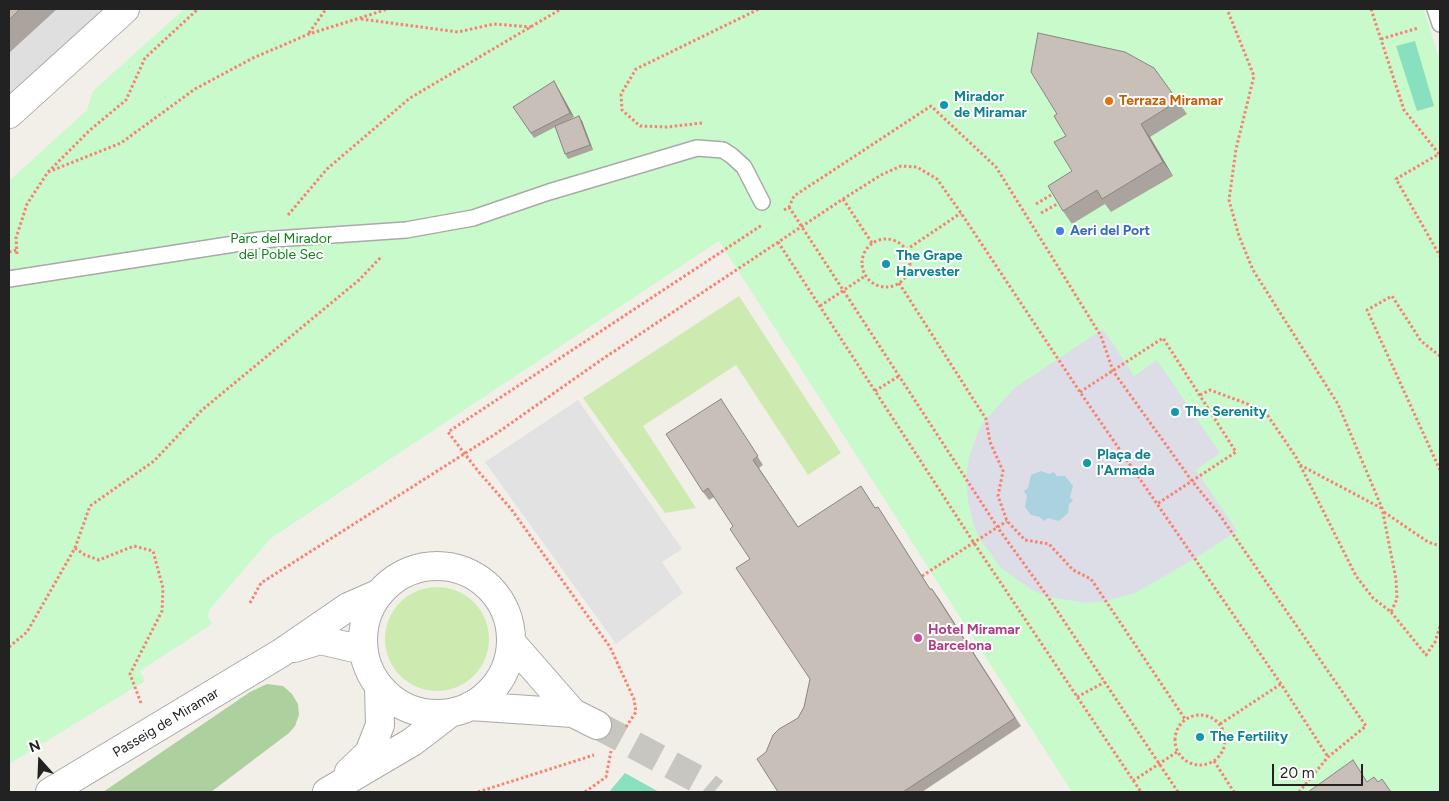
<!DOCTYPE html>
<meta charset="utf-8">
<style>
body{margin:0}
#map{position:relative;width:1449px;height:801px;overflow:hidden;background:#f2efe9;font-family:Figtree,sans-serif}
canvas{display:block}
.frame{position:absolute;inset:0;border:10px solid #222;pointer-events:none}
.north{position:absolute;left:15px;top:736px;width:50px;height:50px;-webkit-text-stroke:4px #fff;paint-order:stroke;rotate:340deg;font-size:14px;font-weight:700;line-height:20px;text-align:center;color:#222}
.north::after{content:'';display:block;margin:auto;width:18px;height:22px;background:#222;clip-path:polygon(50% 0,100% 100%,50% 72%,0 100%)}
.scale{position:absolute;left:1272px;top:764px;width:91px;height:22px;box-sizing:border-box;border:2px solid #222;border-top:0;padding-left:6px;font-size:15px;line-height:18px;white-space:nowrap;color:#222;-webkit-text-stroke:4px #fff;paint-order:stroke}
</style>
<div id="map">
<canvas width="1449" height="801"></canvas>
<div class="frame"></div>
<div class="north">N</div>
<div class="scale">20 m</div>
</div>
<script>
const context = document.querySelector('canvas').getContext('2d');
context.lineJoin = 'round';
function fillPath(path, color) { context.fillStyle = color; context.fill(path, 'evenodd'); }
const poly = rows => new Path2D(rows.map(r => 'M' + r).join(''));
function stroke(path, color, width, dash) { context.strokeStyle = color; context.lineWidth = width; context.lineCap = dash ? 'butt' : 'round'; context.setLineDash(dash || []); context.stroke(path); }
function label(font, color, halo, rows, align = 'center') {
  context.font = font + ' Figtree,sans-serif'; context.lineWidth = 4; context.setLineDash([]); context.textBaseline = 'middle'; context.strokeStyle = halo; context.fillStyle = color; for (const [text, x, y, turn = 0] of rows) {
    context.save(); context.translate(x, y); context.rotate((+turn || 0) * Math.PI / 180); context.textAlign = isNaN(turn) ? turn : align; if (halo) context.strokeText(text, 0, 0); context.fillText(text, 0, 0); context.restore();
  }
}
fillPath(poly([
 [9,9,125,9,9,114]
]), '#e0dfdf');
fillPath(poly([
 [739,296,841,453,808,475,736,365,643,426,696,508,665,513,583,398],
 '385 639a52 52 0 1 1 104 0a52 52 0 1 1-104 0Z'
]), '#cdebb0');
fillPath(poly([
 [267,684,283,686,292,694,298,704,299,715,295,726,289,733,211,792,103,792,250,692]
]), '#add19e');
fillPath(poly([
 [184,9,1424,9,1440,62,1440,792,1072,792,719,241,271,538,209,610,208,617,212,624,140,671,145,681,9,764,9,181,87,110,93,91]
]), '#c8facc');
fillPath(poly([
 [1415,41,1434,106,1417,111,1396,46],
 [625,773,659,792,609,792]
]), '#88e0be');
fillPath(poly([
 [578,400,682,549,662,562,683,593,616,644,485,462]
]), '#e2e2e2');
fillPath(poly([
 [1103,329,1134,376,1157,360,1220,453,1196,470,1237,531,1194,559,1135,593,1106,601,1087,603,1048,597,1032,590,1001,568,980,539,973,523,968,501,966,478,969,457,979,430,986,419,1016,387]
]), '#dddde8');
fillPath(poly([
 [1041,471,1049,474,1054,472,1057,476,1065,476,1073,486,1070,497,1073,501,1069,504,1068,513,1059,521,1048,518,1044,521,1040,517,1031,515,1025,507,1027,496,1024,491,1028,488,1031,475]
]), '#aad3df');
stroke(poly([
 [597,725,701,781,714,792]
]), '#c8c6c1', 28, [28, 14]);
const service = poly([
 [1435,9,1440,24],
 [9,279,260,240,406,230,473,218,549,192,697,148,723,150,732,156,744,167,762,202]
]);
const tertiary = poly([
 [9,114,125,9],
 '363 640a74 74 0 1 1 148 0a74 74 0 1 1-148 0Z',
 [511,642,573,713],
 [294,648,320,640,363,650],
 [470,706,573,713,597,725],
 [349,772,369,753,380,725,379,687],
 [50,792,281,653,348,607,380,593],
 [327,792,412,742,450,713]
]);
stroke(service, '#a9a9a9', 18);
stroke(tertiary, '#a9a9a9', 30);
stroke(poly([
 [1371,9,1404,110,1439,154,1396,179,1440,256],
 [361,19,458,32,494,24,531,27],
 [309,33,326,9],
 [1381,39,1418,28],
 [702,123,667,127,640,126,622,110,621,94,636,69,759,9],
 [48,172,121,143,195,89,253,58,309,34,388,9],
 [843,199,872,243],
 [1036,204,1056,192],
 [789,207,998,528,1048,597,1178,792],
 [784,210,789,207,794,196,931,106,996,167,1101,336,1113,371,1192,481,1219,514,1366,726,1328,757,1299,792],
 [1041,213,1059,203],
 [288,215,327,169,410,98,561,9],
 '862 263a24 24 0 1 1 48 0a24 24 0 1 1-48 0Z',
 [778,242,974,543,1141,792],
 [906,250,961,213],
 [9,252,17,250],
 [17,254,16,238,27,204,48,172,90,130,126,100,145,58,198,9],
 [899,283,986,419,990,442,1003,471,998,496,1007,521,1025,540,1049,544,1073,570,1091,579,1185,719],
 [820,306,865,276],
 [1440,356,1421,341,1392,296,1367,310,1440,470],
 [875,391,899,376],
 [1080,392,1163,338,1236,452,1157,504],
 [1200,395,1210,390,1264,410,1296,457,1356,576,1373,598,1391,612,1397,599,1396,579,1382,508,1338,404,1253,270,1239,236,1229,200,1236,149,1254,76,1227,9],
 [1300,465,1381,508],
 [1384,512,1428,542,1440,546],
 [75,548,85,555,99,560,134,546,153,551,163,588,162,611,130,674,141,703],
 [922,576,1007,521],
 [250,603,261,583,497,433,604,358,843,199,881,175,901,166,917,167,937,179,961,213,1080,392,1281,684,1328,757],
 [1391,612,1426,655,1435,642,1440,626],
 [9,647,27,632,75,548,90,506,154,461,202,410,359,280,382,256],
 [1077,697,1105,682],
 '1175 740a25 25 0 1 1 50 0a25 25 0 1 1-50 0Z',
 [1220,724,1281,684],
 [626,727,636,712,634,699,610,647,511,509,478,471,448,432,762,225],
 [1214,761,1234,792],
 [1133,781,1177,752],
 [478,792,594,755],
 [585,792,606,777,611,751]
]), '#fa8072', 3, [2.5, 2.5]);
stroke(service, '#fff', 15);
stroke(tertiary, '#fff', 28);
fillPath(poly([
 [9,9,57,9,9,53],
 [1154,68,1187,114,1150,137,1173,176,1111,212,1105,204,1072,224,1063,211,1072,171,1066,136],
 [554,81,574,117,565,122,582,121,593,150,568,159,565,154,555,127,534,138,513,107],
 [721,399,763,465,759,468,798,527,876,508,883,515,930,589,938,597,1021,726,922,792,778,792,766,752,798,718,804,707,810,679,733,526,714,497,709,500,703,492]
]), '#aba49e');
fillPath(poly([
 [554,81,557,86,574,117,570,113],
 [579,116,582,121,593,150,590,145],
 [1141,124,1150,137,1173,176,1163,162]
]), '#8b8681');
const building = poly([
 [9,9,20,9,9,20,9,9],
 [1038,33,1125,52,1154,68,1178,101,1141,124,1163,162,1102,199,1097,190,1063,211,1048,186,1072,171,1054,142,1066,136,1054,116,1057,114,1031,72,1038,33],
 [554,81,570,113,531,133,513,107,554,81],
 [579,116,590,145,565,154,555,126,579,116],
 [721,399,758,456,753,460,798,527,861,486,875,508,878,507,930,589,932,589,1015,718,903,792,778,792,757,759,766,752,773,735,779,729,798,718,804,707,810,679,736,568,750,559,730,529,733,526,708,488,703,492,666,434,721,399],
 [1353,760,1367,782,1374,777,1378,782,1382,779,1391,792,1308,792,1353,760]
]);
fillPath(building, '#c7bfb8');
stroke(building, '#8b8681', 1);
for (const [x, y, r, color] of [
 [1109,101,5,"#e8710a"],
 [944,105,5,"#0f9aa8"],
 [1060,231,5,"#3f7fe0"],
 [886,264,5,"#0f9aa8"],
 [1175,412,5,"#0f9aa8"],
 [1087,463,5,"#0f9aa8"],
 [918,638,5,"#d1479c"],
 [1200,737,5,"#0f9aa8"]
]) { const dot = new Path2D(); dot.arc(x, y, r, 0, 2 * Math.PI); context.fillStyle = color; context.fill(dot); stroke(dot, '#fff', 2); }
label('bold 14px', '#0d838f', '#fff', [
 ["Mirador",954,97],
 ["de Miramar",954,113],
 ["The Grape",896,256],
 ["Harvester",896,272],
 ["The Serenity",1185,412],
 ["Plaça de",1097,455],
 ["l'Armada",1097,471],
 ["The Fertility",1210,737]
], 'left');
label('bold 14px', '#c56008', '#fff', [
 ["Terraza Miramar",1119,101]
], 'left');
label('bold 14px', '#366cbe', '#fff', [
 ["Aeri del Port",1070,231]
], 'left');
label('14px', '#0c8416', '#fff', [
 ["Parc del Mirador",281,239],
 ["del Poble Sec",281,255]
]);
label('bold 14px', '#b23c85', '#fff', [
 ["Hotel Miramar",928,630],
 ["Barcelona",928,646]
], 'left');
label('14px', '#222', '#fff', [
 ["Passeig de Miramar",166,723,-31]
]);
</script>
